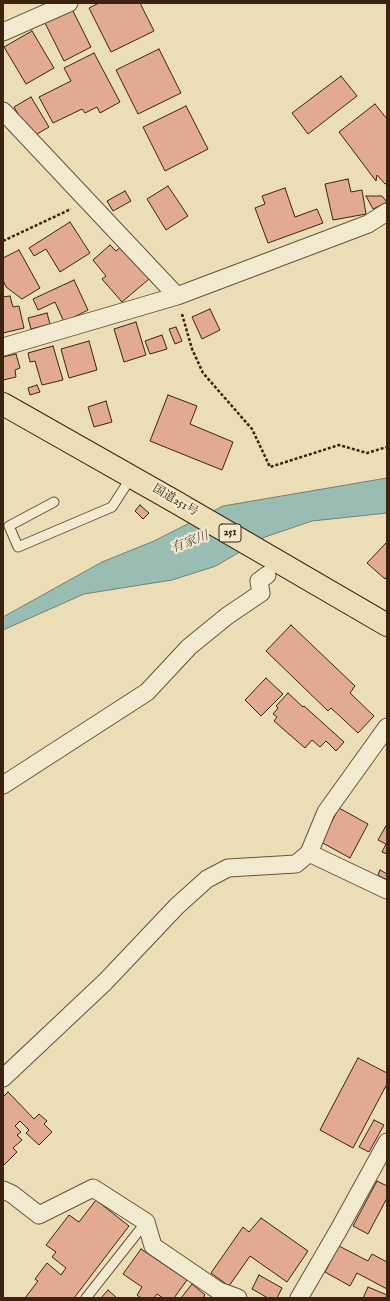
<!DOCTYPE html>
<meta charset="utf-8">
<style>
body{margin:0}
#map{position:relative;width:390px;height:1301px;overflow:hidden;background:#ebdeb7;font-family:"IM FELL English",serif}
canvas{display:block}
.frame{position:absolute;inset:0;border:4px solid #3c230f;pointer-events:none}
</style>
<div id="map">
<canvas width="390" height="1301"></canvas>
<div class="frame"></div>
</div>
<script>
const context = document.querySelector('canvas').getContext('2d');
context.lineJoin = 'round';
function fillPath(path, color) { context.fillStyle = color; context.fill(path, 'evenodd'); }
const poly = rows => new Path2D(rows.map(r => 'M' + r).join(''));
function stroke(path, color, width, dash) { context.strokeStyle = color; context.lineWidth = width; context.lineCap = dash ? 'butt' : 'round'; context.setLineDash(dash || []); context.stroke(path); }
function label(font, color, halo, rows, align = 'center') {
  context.font = font + ' "IM FELL English","Noto Serif JP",serif'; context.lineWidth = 4; context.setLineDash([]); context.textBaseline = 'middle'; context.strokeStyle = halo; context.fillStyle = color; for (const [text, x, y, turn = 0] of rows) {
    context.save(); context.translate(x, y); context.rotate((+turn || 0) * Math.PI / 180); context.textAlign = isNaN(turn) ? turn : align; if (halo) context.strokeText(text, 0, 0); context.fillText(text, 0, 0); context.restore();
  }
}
const water = poly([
 [387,478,387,513,312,521,265,537,216,566,172,580,84,594,3,630,3,617,102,562,154,541,223,506,387,478]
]);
fillPath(water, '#99bcb3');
stroke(water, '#747f71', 1);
const building = poly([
 [99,3,140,3,154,31,111,52,89,8,99,3],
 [72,9,91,47,64,61,45,23,72,9],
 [32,31,54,68,26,84,4,47,32,31],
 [159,49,181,93,138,114,116,70,159,49],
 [94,53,120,102,100,113,97,107,85,113,82,109,53,123,39,97,71,81,64,68,94,53],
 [341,76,357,96,308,134,292,113,341,76],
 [31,97,49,127,32,137,14,107,31,97],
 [375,104,387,119,387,183,385,184,377,175,376,181,339,132,375,104],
 [186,106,208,149,165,171,143,127,186,106],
 [348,179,351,192,362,190,366,214,333,220,325,184,348,179],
 [168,186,188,216,166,230,147,199,168,186],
 [285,188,295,217,317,209,323,223,268,243,255,208,265,204,262,196,285,188],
 [125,191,131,201,113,211,107,201,125,191],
 [366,196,382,196,387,202,373,209,366,196],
 [70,222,90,253,60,272,46,249,34,256,29,248,70,222],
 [110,245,116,251,121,247,149,279,122,302,102,279,106,276,93,260,110,245],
 [19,250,40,288,22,299,6,287,3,280,3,258,19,250],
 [74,280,88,310,64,322,55,302,38,310,33,299,74,280],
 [10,296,13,307,19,306,24,328,3,333,3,297,10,296],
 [210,309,220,330,202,339,192,317,210,309],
 [47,313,50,324,31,329,28,318,47,313],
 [136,322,146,355,124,362,114,329,136,322],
 [176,327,182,341,175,344,169,329,176,327],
 [162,335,167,349,150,354,145,341,162,335],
 [89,341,97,370,69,378,61,349,89,341],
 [53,346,63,380,42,385,35,361,30,362,28,353,53,346],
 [16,354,20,368,15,370,16,377,3,380,3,357,16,354],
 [37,385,40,392,30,395,28,388,37,385],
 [168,395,197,406,190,424,233,442,222,470,150,441,168,395],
 [106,401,112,422,94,427,88,407,106,401],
 [140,505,149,513,143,519,135,511,140,505],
 [387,542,387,576,385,579,367,563,387,542],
 [291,625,355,686,350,693,374,716,358,733,331,708,328,711,266,651,291,625],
 [266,678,283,694,261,716,245,700,266,678],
 [288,693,303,707,304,706,344,742,336,751,326,741,320,747,312,740,305,748,274,721,277,717,273,714,278,708,276,706,288,693],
 [339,808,368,824,350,858,321,842,339,808],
 [387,824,387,854,382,852,386,844,378,840,387,824],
 [380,870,387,874,387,880,378,875,380,870],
 [358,1058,387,1073,387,1084,353,1148,320,1130,358,1058],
 [8,1092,34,1119,39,1114,47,1121,44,1124,52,1132,39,1145,26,1133,29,1130,20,1121,15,1126,21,1132,17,1135,22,1140,13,1148,17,1152,4,1165,3,1164,3,1097,8,1092],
 [374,1120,384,1125,369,1152,359,1147,374,1120],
 [377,1181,387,1186,387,1198,368,1234,353,1226,377,1181],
 [96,1200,129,1226,74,1298,25,1298,38,1281,35,1279,47,1263,61,1275,66,1268,52,1257,56,1252,46,1245,69,1215,79,1222,96,1200],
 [261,1218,308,1251,287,1282,250,1256,229,1286,211,1273,243,1227,249,1232,261,1218],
 [339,1246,368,1261,372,1254,387,1262,387,1289,357,1273,350,1286,325,1272,339,1246],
 [141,1249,187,1280,174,1298,163,1298,157,1294,154,1298,141,1298,137,1295,142,1287,123,1274,141,1249],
 [259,1275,282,1288,277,1298,268,1298,252,1289,259,1275],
 [192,1284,205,1295,203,1298,181,1298,192,1284],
 [368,1287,387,1295,387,1298,363,1298,368,1287],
 [108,1290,117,1298,101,1298,108,1290]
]);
fillPath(building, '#e2aa91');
stroke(building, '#3c230f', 1);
const service = poly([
 [54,502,9,526,18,547,112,507,132,476],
 [86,1298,146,1222]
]);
const minor = poly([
 [3,32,69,3],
 [3,111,177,296],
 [3,347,177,296,368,224,387,212],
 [3,785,147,692,189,647,227,616,261,593,259,581,267,575],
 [309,853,387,890],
 [3,1078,105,982,177,906,207,879,228,868,296,864,309,853,326,812,387,727],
 [3,1190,12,1194,39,1215,93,1188,146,1222,153,1246,219,1291,238,1298],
 [299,1298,338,1231,387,1142]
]);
const trunk = poly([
 [3,404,174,501,387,625]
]);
stroke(service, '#685239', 11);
stroke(minor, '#685239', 19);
stroke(trunk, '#3c230f', 24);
stroke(poly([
 [3,241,71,209],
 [182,314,192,349,203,373,252,429,270,467,339,445,367,453,387,447]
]), '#3c230f', 2.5, [3, 2]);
stroke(service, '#f2ead0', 9);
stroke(minor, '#f2ead0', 17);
stroke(trunk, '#ebdeb7', 22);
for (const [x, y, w] of [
 [230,533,22]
]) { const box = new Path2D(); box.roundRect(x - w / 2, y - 9, w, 18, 3); context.fillStyle = '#f2ead0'; context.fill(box); stroke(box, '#3c230f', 1); }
label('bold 11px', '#3c230f', null, [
 ["251",230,533]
]);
label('12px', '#3c230f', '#f2ead0', [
 ["国道251号",175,501,30]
]);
label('italic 13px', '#585140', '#f2ead0', [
 ["有家川",190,543,-21]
]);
</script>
